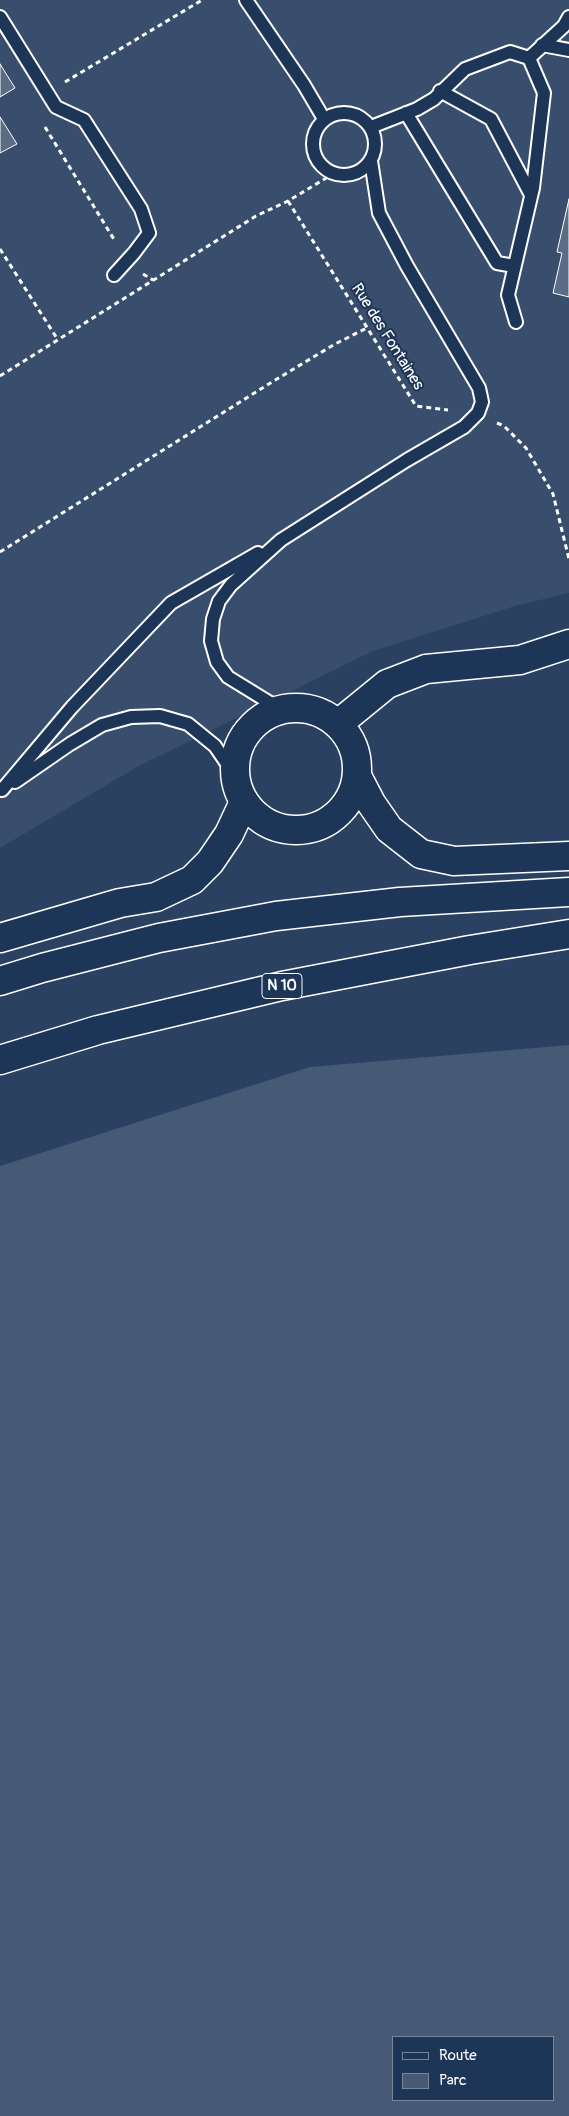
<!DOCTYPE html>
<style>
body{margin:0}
#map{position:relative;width:569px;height:2116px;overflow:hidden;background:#2a4161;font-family:Pangolin,sans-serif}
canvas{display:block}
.legend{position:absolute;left:392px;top:2036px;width:162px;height:65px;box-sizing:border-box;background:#1d3557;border:1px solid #77869a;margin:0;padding:6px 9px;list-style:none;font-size:15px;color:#fff}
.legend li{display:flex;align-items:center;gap:10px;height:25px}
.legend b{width:25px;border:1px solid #77869a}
</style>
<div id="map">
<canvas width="569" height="2116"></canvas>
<ul class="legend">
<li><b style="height:6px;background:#1d3557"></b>Route</li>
<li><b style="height:14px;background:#465975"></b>Parc</li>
</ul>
</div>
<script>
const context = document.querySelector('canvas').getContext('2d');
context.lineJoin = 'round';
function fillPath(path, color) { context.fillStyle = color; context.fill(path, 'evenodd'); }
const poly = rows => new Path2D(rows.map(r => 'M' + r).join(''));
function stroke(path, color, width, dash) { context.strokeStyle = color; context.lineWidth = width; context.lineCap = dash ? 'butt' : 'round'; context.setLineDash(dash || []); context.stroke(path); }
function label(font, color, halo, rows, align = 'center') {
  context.font = font + ' Pangolin,sans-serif'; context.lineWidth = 4; context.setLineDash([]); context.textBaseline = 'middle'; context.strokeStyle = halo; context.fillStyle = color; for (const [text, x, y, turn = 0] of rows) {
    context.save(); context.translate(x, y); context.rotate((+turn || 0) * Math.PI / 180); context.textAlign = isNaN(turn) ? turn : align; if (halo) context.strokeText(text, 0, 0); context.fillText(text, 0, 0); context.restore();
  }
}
fillPath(poly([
 [0,0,569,0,569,593,515,606,373,651,137,767,0,848]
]), '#394e6c');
fillPath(poly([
 [569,1045,569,2116,0,2116,0,1166,310,1067],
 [393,2037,553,2037,553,2100,393,2100]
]), '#465975');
const building = poly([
 [0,64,15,88,0,97,0,64],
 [0,117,17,144,0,153,0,117],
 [569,199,569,297,553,293,562,253,557,252,569,199]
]);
fillPath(building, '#5b6c86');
stroke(building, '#fff', 1);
const lane = poly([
 [246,0,304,85,324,119],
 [0,17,56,107,84,120,141,209,149,233,134,253,114,275],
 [542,45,569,50],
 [529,58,564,26,569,17],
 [440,91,491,119,531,195],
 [406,113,497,263,514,266],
 '313 144a31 31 0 1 1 62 0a31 31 0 1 1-62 0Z',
 [371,127,417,109,434,99,465,69,510,52,529,58,544,93,533,188,508,295,516,322],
 [280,709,228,677,217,662,211,641,213,619,219,601,231,585,281,540,407,460,464,427,478,413,482,402,479,388,407,266,379,213,371,161],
 [15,782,70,744,102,725,131,717,160,716,188,724,215,746,234,774],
 [2,790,72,707,171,603,258,553]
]);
const secondary = poly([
 '235 769a61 61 0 1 1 122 0a61 61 0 1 1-122 0Z',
 [338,724,387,684,426,669,520,660,569,644]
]);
const primary = poly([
 [357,776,371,803,389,829,421,854,454,861,569,856],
 [0,938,120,903,156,897,192,880,210,862,229,834,244,802],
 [0,981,42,968,159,938,276,916,400,902,569,892],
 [0,1060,98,1030,282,986,470,950,569,934]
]);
stroke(lane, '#fff', 16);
stroke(secondary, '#fff', 31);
stroke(primary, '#fff', 31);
stroke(poly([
 [65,82,202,0],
 [45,127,115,241],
 [288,201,416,406,448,410],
 [0,249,58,340],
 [143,274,153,280],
 [0,376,256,216,288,201,333,174],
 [497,423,504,426,526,448,553,494,569,559],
 [0,552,272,382,335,344,367,328]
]), '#fff', 3, [5, 4]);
stroke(lane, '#1d3557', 12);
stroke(secondary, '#1d3557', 28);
stroke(primary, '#1d3557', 28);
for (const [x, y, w] of [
 [282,986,40]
]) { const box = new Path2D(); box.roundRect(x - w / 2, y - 12.5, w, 25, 4); context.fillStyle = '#1d3557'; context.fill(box); stroke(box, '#fff', 1); }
label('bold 15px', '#fff', null, [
 ["N 10",282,986]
]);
label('16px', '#fff', '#1d3557', [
 ["Rue des Fontaines",387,337,58]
]);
</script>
